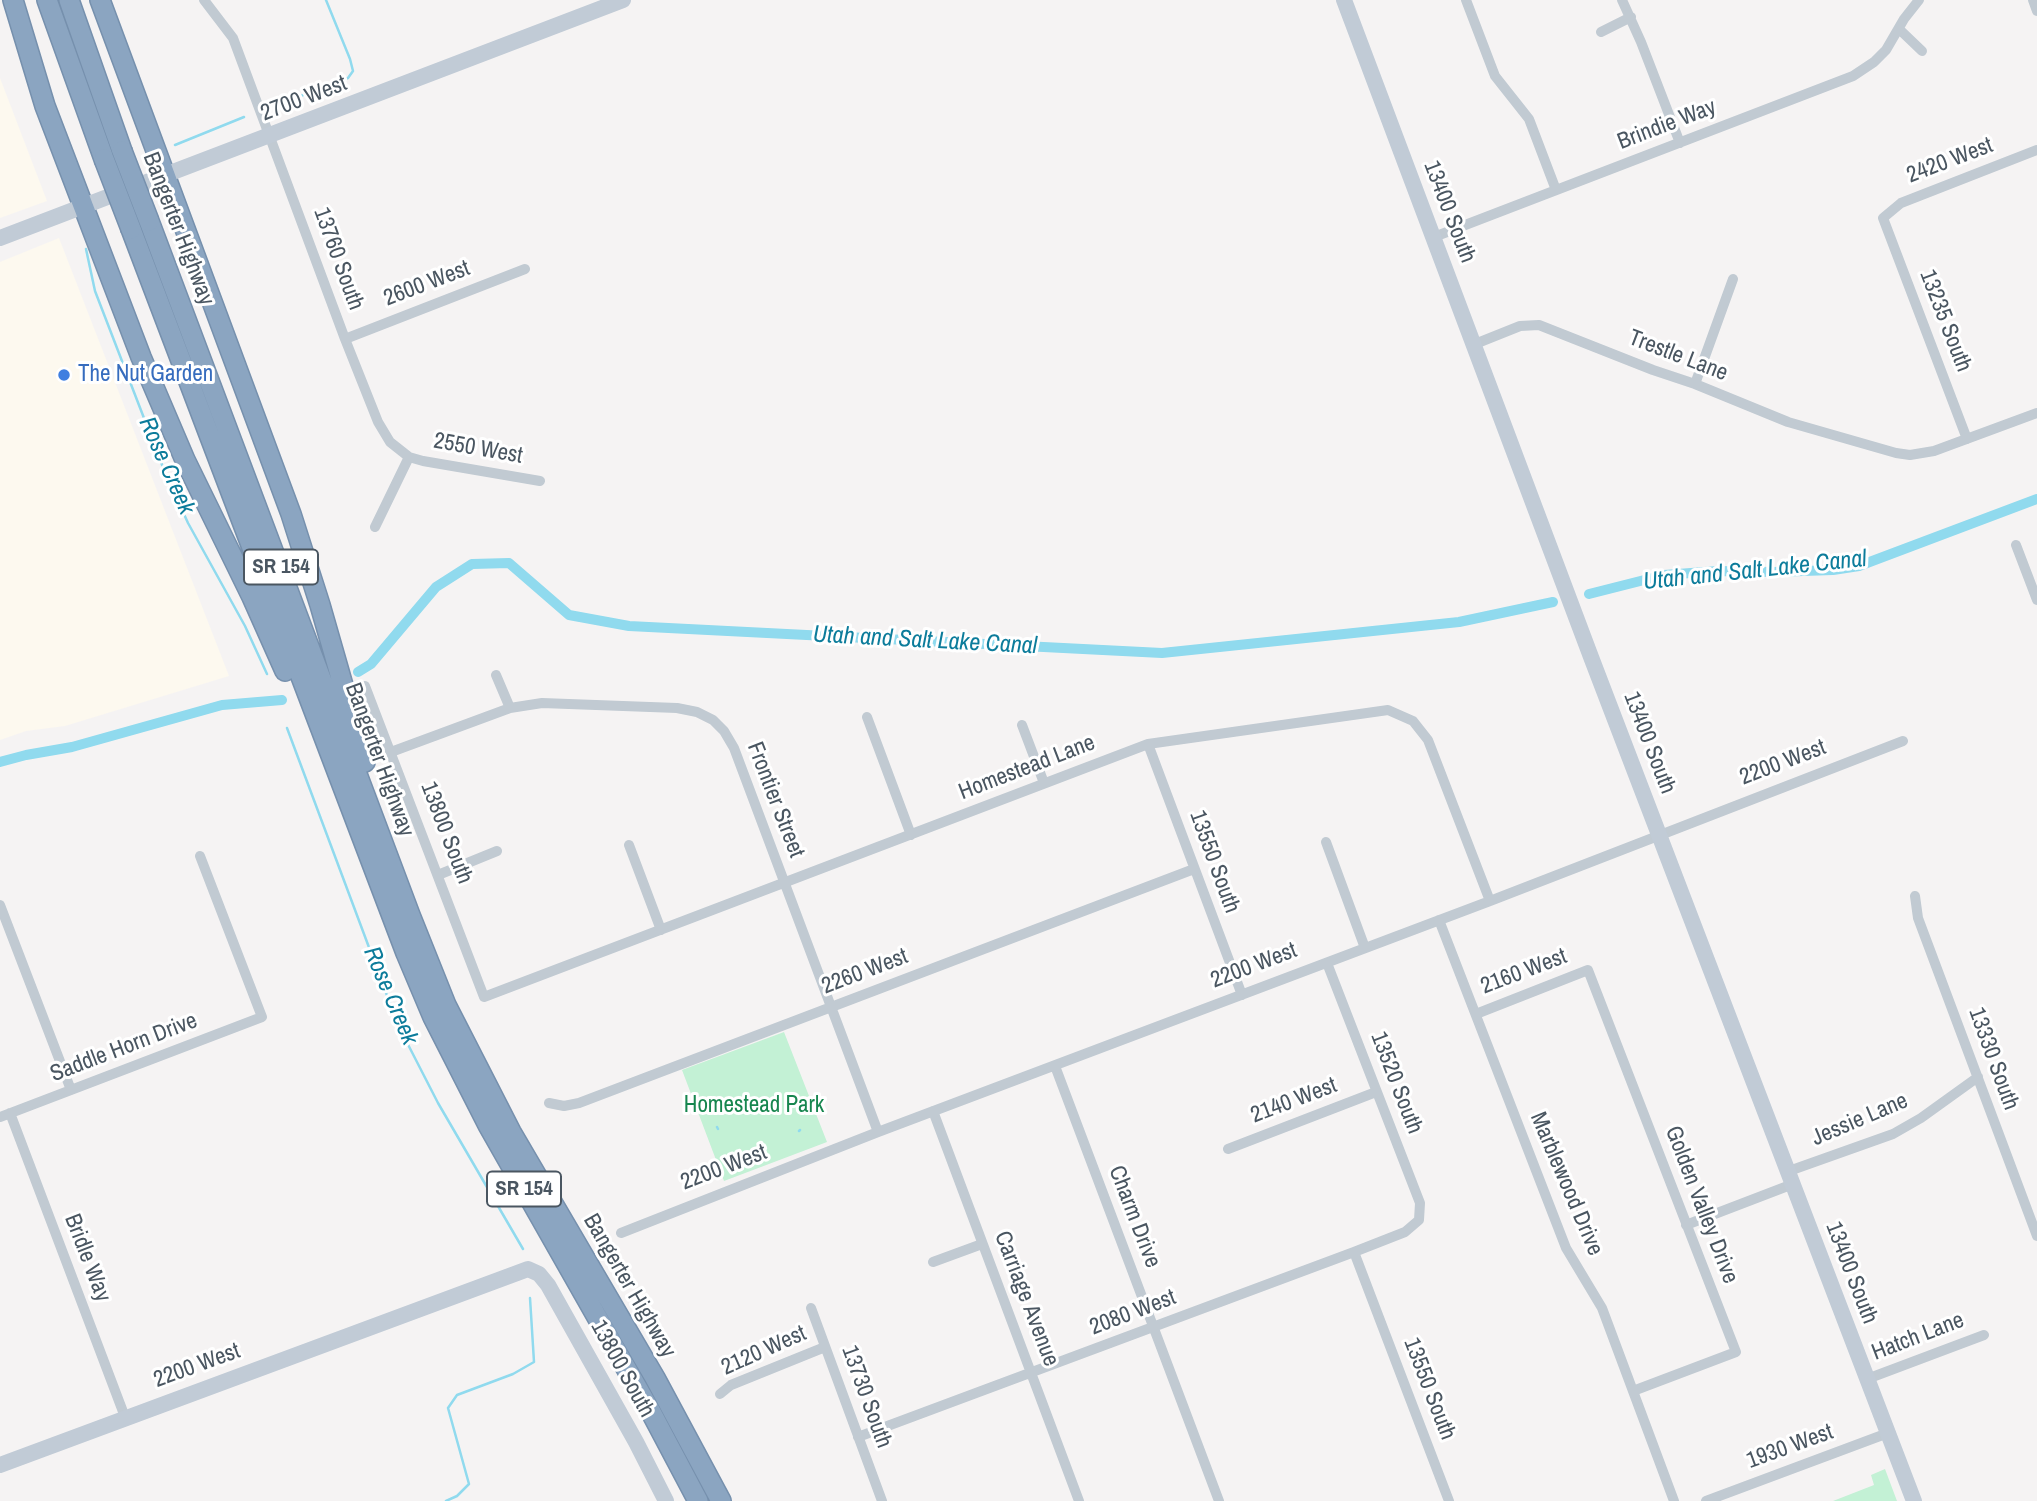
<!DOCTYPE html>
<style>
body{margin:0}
canvas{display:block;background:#f5f3f3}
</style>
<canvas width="2037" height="1501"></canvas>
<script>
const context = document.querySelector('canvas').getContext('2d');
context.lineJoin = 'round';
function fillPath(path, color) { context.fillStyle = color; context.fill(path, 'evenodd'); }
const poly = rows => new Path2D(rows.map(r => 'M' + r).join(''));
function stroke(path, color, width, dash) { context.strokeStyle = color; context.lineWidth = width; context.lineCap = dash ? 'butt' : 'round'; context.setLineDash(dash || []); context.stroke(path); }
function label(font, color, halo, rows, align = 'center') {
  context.font = font + ' "Archivo Narrow",sans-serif'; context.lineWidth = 6; context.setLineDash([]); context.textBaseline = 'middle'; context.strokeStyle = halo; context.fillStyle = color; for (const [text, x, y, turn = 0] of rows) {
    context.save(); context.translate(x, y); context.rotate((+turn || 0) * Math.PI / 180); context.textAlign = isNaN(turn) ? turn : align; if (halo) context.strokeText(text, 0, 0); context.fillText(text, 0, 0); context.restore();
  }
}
fillPath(poly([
 [0,78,47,201,0,218],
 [59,238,229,676,65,726,26,731,0,740,0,262]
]), '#fdf9ef');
fillPath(poly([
 [784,1032,827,1142,724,1181,682,1070],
 [1885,1469,1897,1501,1833,1501,1874,1485,1871,1475]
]), '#c3f1d5');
stroke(poly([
 [274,106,348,78,353,71,350,59,326,0],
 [175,145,244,117],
 [86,249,95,291,164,470,188,523,245,626,267,674],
 [287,728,398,1025,438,1103,523,1249],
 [717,1127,718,1129],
 [799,1131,800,1130],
 [446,1501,457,1496,469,1484,448,1408,457,1395,513,1374,534,1362,530,1298]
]), '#90daee', 2.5);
stroke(poly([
 [1589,594,1664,575,1718,571,1773,572,1833,570,1859,566,2037,499],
 [358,672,371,664,436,587,472,564,509,563,569,615,629,626,1162,653,1459,622,1553,602],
 [0,762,26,755,72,747,222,705,282,700]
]), '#90daee', 10);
const highway = poly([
 [13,0,45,106,141,357,185,460,252,597,285,671],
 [47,0,104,159],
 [69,0,122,151],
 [100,0,291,514,320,605,365,762],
 [149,221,410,915,446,1005,511,1132,655,1378,721,1501],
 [131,229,406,953,433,1017,488,1125,651,1412,698,1501]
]);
stroke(highway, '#7690ad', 22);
stroke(poly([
 [204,0,233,38,345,339,378,422,390,442,409,457,423,461,540,481],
 [1466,0,1495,76,1529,119,1556,190],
 [1622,0,1641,42,1680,143],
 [2033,0,2037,11],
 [1899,29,1922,51],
 [1601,32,1631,17],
 [1434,237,1853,76,1874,62,1886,50,1904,19,1919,0],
 [345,339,525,269],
 [1475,344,1520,326,1539,325,1653,370,1695,384,1788,422,1896,453,1910,455,1934,451,2037,413],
 [1695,384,1733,279],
 [1967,439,1883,218,1901,203,2037,150],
 [375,527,409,457],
 [2016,545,2037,600],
 [496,675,510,708],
 [365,686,484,997,1148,744,1388,710,1413,721,1428,740,1490,901],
 [867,717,911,835],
 [1022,725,1044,783],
 [1148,744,1242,995],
 [391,752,510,708,542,703,677,708,697,712,713,720,724,731,734,748,878,1132],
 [1326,842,1365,948],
 [629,845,661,930],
 [438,875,497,851],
 [1915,896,1918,918,2037,1236],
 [0,905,71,1090],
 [1439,920,1566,1248,1602,1308,1674,1501],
 [1476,1014,1588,970,1736,1352,1633,1391],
 [1055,1066,1219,1501],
 [549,1103,564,1106,579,1103,1194,869],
 [933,1111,1079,1501],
 [10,1113,125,1417],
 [0,1117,262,1017,200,856],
 [1228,1149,1376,1092],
 [1789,1171,1893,1134,1921,1118,1978,1077],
 [1686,1225,1793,1184],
 [621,1233,878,1132,1490,901,1903,741],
 [1354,1252,1449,1501],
 [933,1262,982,1244],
 [811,1308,882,1501],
 [1867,1379,1984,1335],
 [720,1394,731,1385,825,1347],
 [858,1437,1354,1252,1405,1232,1419,1220,1420,1203,1327,963],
 [1706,1501,1888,1433]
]), '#c1cad2', 10);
stroke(poly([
 [1344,0,1591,657,1914,1501],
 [0,238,623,0],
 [0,1465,528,1269,539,1274,548,1285,636,1442,666,1501]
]), '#c1cbd6', 16);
stroke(highway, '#8ba5c1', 19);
const highwayBridge = poly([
 [122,151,149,221],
 [104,159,131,229]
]);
stroke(highwayBridge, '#7690ad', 22, []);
stroke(highwayBridge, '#8ba5c1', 19);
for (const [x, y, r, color] of [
 [64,375,7,"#3f7fe0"]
]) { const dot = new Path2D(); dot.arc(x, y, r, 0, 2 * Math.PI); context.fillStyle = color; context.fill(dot); stroke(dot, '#fff', 2.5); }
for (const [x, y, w] of [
 [281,567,74],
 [524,1189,74]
]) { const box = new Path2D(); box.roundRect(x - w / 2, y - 17.5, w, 35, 5); context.fillStyle = '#fff'; context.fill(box); stroke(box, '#4a5661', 2); }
label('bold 21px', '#4a5661', null, [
 ["SR 154",281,567],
 ["SR 154",524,1189]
]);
label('23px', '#4a5661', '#fff', [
 ["2700 West",304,99,-21],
 ["Brindie Way",1667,125,-21],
 ["2420 West",1950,161,-21],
 ["13400 South",1449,212,69],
 ["Bangerter Highway",178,229,69],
 ["13760 South",338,259,70],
 ["2600 West",427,284,-21],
 ["13235 South",1945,321,69],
 ["Trestle Lane",1678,356,21],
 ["2550 West",478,449,10],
 ["13400 South",1649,743,69],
 ["Bangerter Highway",379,760,70],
 ["2200 West",1783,763,-21],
 ["Homestead Lane",1027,768,-21],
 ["Frontier Street",775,800,69],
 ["13800 South",446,833,69],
 ["13550 South",1214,862,70],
 ["2200 West",1254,966,-21],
 ["2260 West",865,972,-21],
 ["2160 West",1524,972,-21],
 ["Saddle Horn Drive",124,1048,-21],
 ["13330 South",1993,1059,70],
 ["13520 South",1396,1083,69],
 ["2140 West",1294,1101,-21],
 ["Jessie Lane",1860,1120,-23],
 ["2200 West",724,1168,-21],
 ["Marblewood Drive",1566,1184,67],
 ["Golden Valley Drive",1701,1205,69],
 ["Charm Drive",1134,1217,69],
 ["Bridle Way",87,1258,69],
 ["13400 South",1851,1273,69],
 ["Bangerter Highway",629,1286,60],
 ["Carriage Avenue",1026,1299,69],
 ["2080 West",1133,1313,-21],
 ["Hatch Lane",1918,1337,-21],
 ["2120 West",764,1351,-24],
 ["2200 West",197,1366,-20],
 ["13800 South",622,1369,61],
 ["13550 South",1429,1389,69],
 ["13730 South",866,1397,70],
 ["1930 West",1790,1447,-20]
]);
label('23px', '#366cbe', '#fff', [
 ["The Nut Garden",78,375]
], 'left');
label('23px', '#17864f', '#fff', [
 ["Homestead Park",754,1106]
]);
label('italic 24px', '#0c7c9b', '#fff', [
 ["Rose Creek",166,466,66],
 ["Utah and Salt Lake Canal",1755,571,-6],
 ["Utah and Salt Lake Canal",925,641,3],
 ["Rose Creek",390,996,67]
]);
</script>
